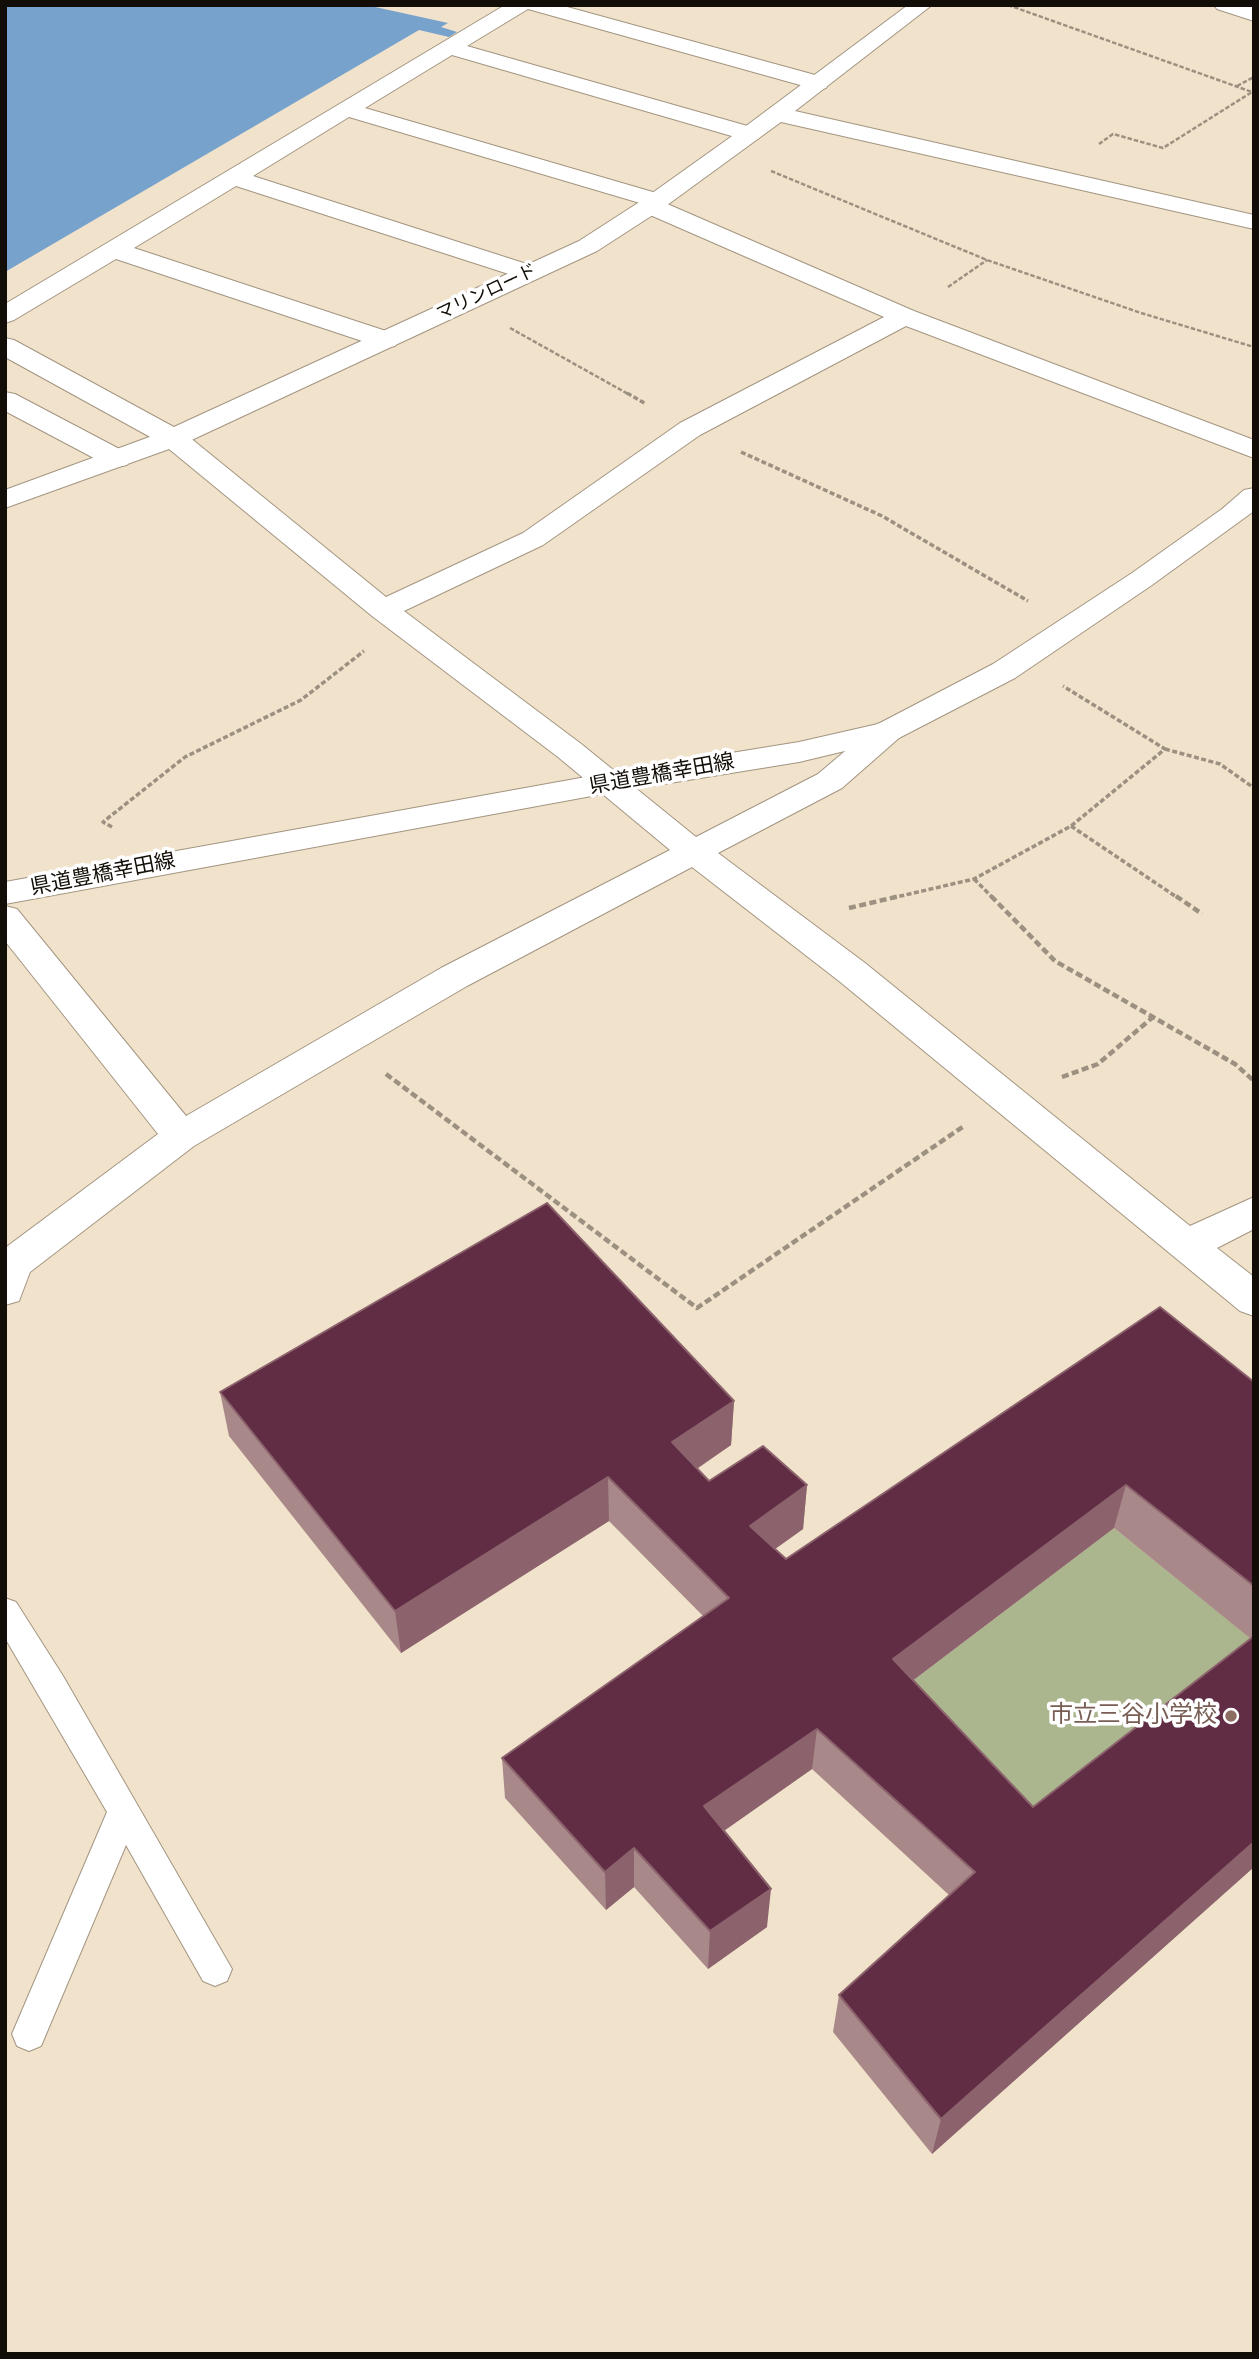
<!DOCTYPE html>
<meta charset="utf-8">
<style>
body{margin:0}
#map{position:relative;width:1259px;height:2359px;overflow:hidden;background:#f1e2cc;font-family:"Sofia Sans Condensed",sans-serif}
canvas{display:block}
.frame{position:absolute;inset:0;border:7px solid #120d06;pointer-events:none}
</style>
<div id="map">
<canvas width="1259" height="2359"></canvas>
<div class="frame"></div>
</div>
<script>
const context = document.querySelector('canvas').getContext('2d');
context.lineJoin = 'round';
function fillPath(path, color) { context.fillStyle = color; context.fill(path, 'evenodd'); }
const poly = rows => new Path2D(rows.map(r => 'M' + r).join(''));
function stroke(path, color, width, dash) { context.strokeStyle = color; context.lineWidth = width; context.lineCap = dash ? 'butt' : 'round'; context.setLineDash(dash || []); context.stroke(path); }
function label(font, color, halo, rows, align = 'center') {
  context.font = font + ' "Sofia Sans Condensed","Noto Sans JP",sans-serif'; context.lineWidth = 7; context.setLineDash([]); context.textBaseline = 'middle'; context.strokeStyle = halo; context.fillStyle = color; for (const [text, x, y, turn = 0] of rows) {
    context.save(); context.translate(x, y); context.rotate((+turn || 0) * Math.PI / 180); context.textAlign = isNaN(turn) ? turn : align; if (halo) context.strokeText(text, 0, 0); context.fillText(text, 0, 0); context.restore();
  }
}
fillPath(poly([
 [1114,1528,1254,1641,1022,1847,886,1701]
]), '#acb68e');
fillPath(poly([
 [5,5,366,5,448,23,441,27,457,32,449,37,419,30,5,272]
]), '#76a2cc');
const service = poly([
 [5,1598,16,1602,63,1676,232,1969,227,1981,215,1986,203,1981,126,1845,41,2046,29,2051,17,2046,12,2034,107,1812,5,1638,5,1598]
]);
const minor = poly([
 [505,5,560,5,826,78,829,83,826,88,818,90,528,9,467,46,758,129,762,134,758,139,742,139,452,55,365,108,663,195,667,200,665,203,914,311,1254,440,1254,458,906,326,700,435,543,545,404,611,580,743,696,837,818,774,877,724,888,721,899,724,904,731,899,738,842,788,718,853,865,963,1190,1226,1254,1197,1254,1229,1217,1248,1254,1277,1254,1316,1240,1311,839,981,692,867,467,986,194,1146,30,1272,19,1301,5,1305,5,1248,158,1134,5,941,5,906,17,909,186,1116,441,968,670,850,558,757,372,616,163,444,5,357,5,338,14,340,183,432,386,597,523,533,680,423,884,317,641,211,638,206,640,203,349,117,253,176,539,268,543,273,539,278,530,281,521,278,236,186,134,248,395,334,399,340,395,346,386,348,377,346,116,259,14,320,5,323,5,304,505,5],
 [1214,5,1246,5,1254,8,1254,21,1217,9,1214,5],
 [5,392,15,394,127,453,131,459,127,465,117,467,107,465,5,411,5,392]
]);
const tertiary = poly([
 [908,5,932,5,795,111,1254,215,1254,229,781,122,659,211,597,251,183,444,5,508,5,490,163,432,579,241,641,201,742,129,908,5]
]);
const secondary = poly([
 [1254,488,1254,511,1152,585,1015,678,899,738,799,762,608,793,5,904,5,882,608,773,799,742,878,724,993,664,1132,573,1222,509,1244,490,1254,488]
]);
stroke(service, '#a39580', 2);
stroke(minor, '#a39580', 2);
stroke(tertiary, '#a39580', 2);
stroke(secondary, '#a39580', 2);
stroke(poly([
 [1008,5,1252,92,1163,148,1113,134,1099,144],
 [1237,86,1254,77],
 [771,171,987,260,1141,313,1254,347],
 [948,287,987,260],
 [510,328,630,395]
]), '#9c9080', 2.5, [4.5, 2]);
stroke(poly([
 [627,393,646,404],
 [741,452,882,516,1028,601],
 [1165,749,1220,764,1254,788],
 [1071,826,1178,898],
 [112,827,103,822,185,757,301,700,364,651],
 [974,879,993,898],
 [892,898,974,879,1071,826,1165,749,1063,686]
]), '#9c9080', 3.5, [5, 2.5]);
stroke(poly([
 [991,896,1055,961,1235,1064,1254,1081],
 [1176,896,1202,914],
 [849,908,900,896],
 [386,1074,697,1308,964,1126],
 [1062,1077,1098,1064,1153,1017]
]), '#9c9080', 4.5, [7, 3.5]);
fillPath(service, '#fff');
fillPath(minor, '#fff');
fillPath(tertiary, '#fff');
fillPath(secondary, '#fff');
fillPath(poly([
 [1254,1382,1254,1867,932,2154,833,2032,839,1995,949,1895,812,1769,724,1831,767,1927,708,1969,634,1887,606,1910,505,1798,502,1758,703,1616,609,1521,401,1653,229,1436,220,1392,734,1401,731,1445,697,1469,709,1481,807,1485,803,1529,775,1549,786,1559],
 [1114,1528,1251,1639,1033,1807,913,1680]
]), '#a88888');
fillPath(poly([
 [734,1401,731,1445,671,1486,672,1442],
 [608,1477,609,1521,401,1653,395,1611],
 [807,1485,803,1529,747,1569,750,1526],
 [1126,1485,1114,1528,886,1701,893,1659],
 [817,1729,812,1769,702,1846,704,1806],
 [1254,1842,1254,1867,932,2154,941,2119],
 [634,1848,634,1887,606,1910,605,1872],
 [771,1889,767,1927,708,1969,710,1931]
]), '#8c636d');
const building = poly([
 [547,1203,734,1401,672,1442,709,1481,763,1446,807,1485,750,1526,786,1559,1160,1307,1254,1382,1254,1501,1253,1502,1254,1503,1254,1586,1126,1485,893,1659,1033,1807,1254,1636,1254,1842,941,2119,839,1995,975,1872,817,1729,704,1806,771,1889,710,1931,634,1848,605,1872,502,1758,729,1598,608,1477,395,1611,220,1392,547,1203]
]);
fillPath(building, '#602d44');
stroke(building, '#8c636d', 2);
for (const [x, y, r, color] of [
 [1231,1716,7,"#8d6e63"]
]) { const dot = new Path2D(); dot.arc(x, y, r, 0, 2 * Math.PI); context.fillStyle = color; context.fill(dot); stroke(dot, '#fff', 2.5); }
label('18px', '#120d06', '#fff', [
 ["マリンロード",487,293,-25]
]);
label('21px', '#120d06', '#fff', [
 ["県道豊橋幸田線",662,775,-10],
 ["県道豊橋幸田線",103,875,-11]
]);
label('24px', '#785e54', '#fff', [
 ["市立三谷小学校",1217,1716]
], 'right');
</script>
